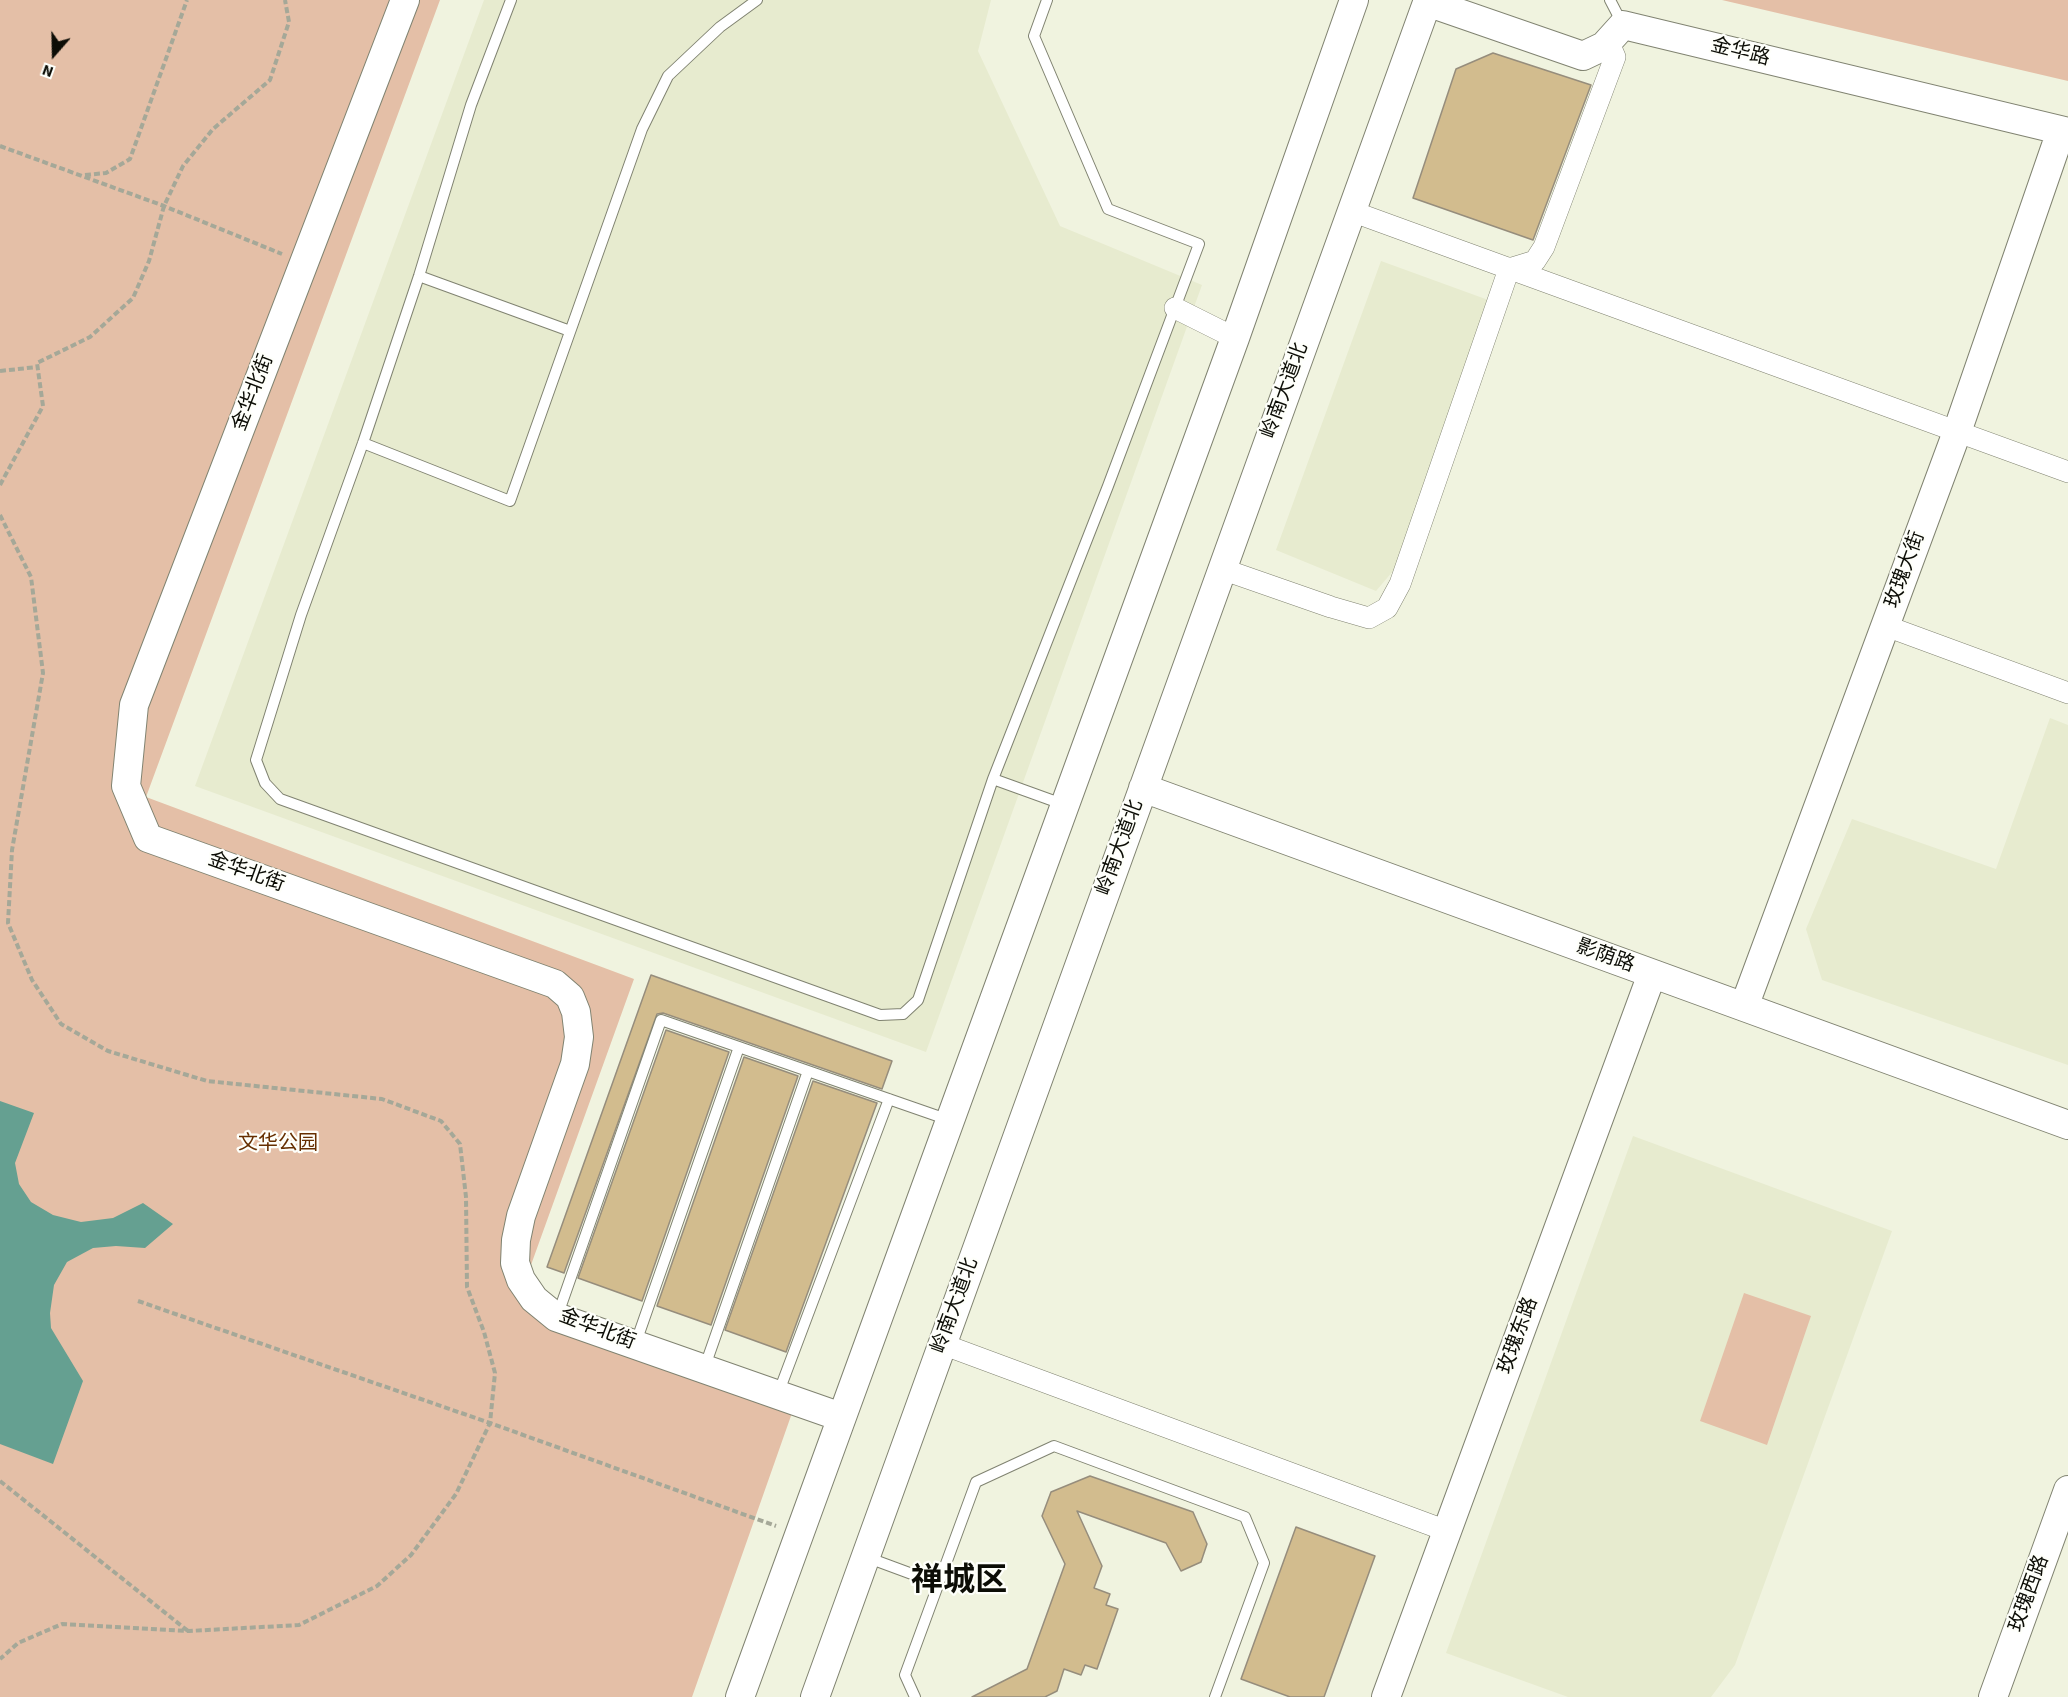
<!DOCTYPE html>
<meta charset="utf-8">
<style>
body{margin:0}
#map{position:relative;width:2068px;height:1697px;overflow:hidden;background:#f0f3df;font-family:"Source Sans 3",sans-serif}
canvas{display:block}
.north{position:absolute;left:24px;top:24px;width:60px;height:60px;-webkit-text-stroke:4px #fefffa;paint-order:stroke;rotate:200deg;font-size:16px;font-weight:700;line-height:24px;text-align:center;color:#0c0d06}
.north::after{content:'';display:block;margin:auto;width:21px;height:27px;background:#0c0d06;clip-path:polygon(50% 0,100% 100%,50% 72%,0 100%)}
</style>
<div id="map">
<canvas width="2068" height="1697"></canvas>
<div class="north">N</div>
</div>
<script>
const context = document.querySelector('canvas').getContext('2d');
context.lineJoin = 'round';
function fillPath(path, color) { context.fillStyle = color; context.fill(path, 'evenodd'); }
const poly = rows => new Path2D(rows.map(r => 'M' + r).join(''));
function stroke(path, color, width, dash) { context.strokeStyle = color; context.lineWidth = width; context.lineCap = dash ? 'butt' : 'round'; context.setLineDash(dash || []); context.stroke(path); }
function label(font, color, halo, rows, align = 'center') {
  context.font = font + ' "Source Sans 3","Noto Sans SC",sans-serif'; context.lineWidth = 4.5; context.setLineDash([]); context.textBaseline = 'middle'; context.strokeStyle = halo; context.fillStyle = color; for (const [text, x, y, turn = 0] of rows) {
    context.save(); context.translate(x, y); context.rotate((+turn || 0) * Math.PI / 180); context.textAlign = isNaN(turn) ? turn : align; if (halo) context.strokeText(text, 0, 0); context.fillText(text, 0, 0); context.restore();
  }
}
fillPath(poly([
 [484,0,991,0,978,51,1060,226,1202,285,926,1052,195,786],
 [1381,261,1491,301,1399,564,1376,591,1276,550],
 [2050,718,2068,725,2068,1065,1822,980,1806,929,1852,819,1996,869],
 [1633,1136,1892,1231,1735,1665,1711,1697,1568,1697,1446,1653]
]), '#e7ebcf');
fillPath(poly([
 [0,0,440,0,146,797,634,979,518,1301,792,1413,692,1697,0,1697],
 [1722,0,2068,0,2068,81],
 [1744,1293,1811,1316,1767,1445,1700,1421]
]), '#e4bfa7');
fillPath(poly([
 [0,1101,34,1113,15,1163,19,1184,31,1202,53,1215,81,1222,113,1218,143,1203,173,1224,145,1248,116,1246,93,1248,67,1262,54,1285,50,1313,51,1328,83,1381,53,1464,0,1444]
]), '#65a091');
const building = poly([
 [1493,53,1591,85,1533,240,1413,198,1456,69,1493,53],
 [651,975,892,1061,882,1089,663,1013,657,1014,564,1273,547,1267,651,975],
 [666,1030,729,1052,642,1301,578,1278,666,1030],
 [744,1057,798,1076,711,1325,657,1306,744,1057],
 [813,1081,877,1103,786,1352,725,1330,813,1081],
 [1090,1476,1193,1512,1207,1544,1201,1562,1181,1571,1166,1543,1077,1511,1102,1566,1094,1588,1110,1594,1106,1605,1118,1609,1097,1669,1085,1665,1081,1675,1064,1669,1057,1691,1045,1697,972,1697,1027,1669,1065,1564,1042,1516,1051,1492,1090,1476],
 [1296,1527,1375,1556,1324,1697,1290,1697,1241,1679,1296,1527]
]);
fillPath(building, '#d2bc8e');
stroke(building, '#968d7c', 1.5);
const lane = poly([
 [511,0,471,105,419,276,363,443,301,615,256,760,265,783,280,799,880,1015,903,1014,918,1000,993,779,1065,805],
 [1610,0,1623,25],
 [419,276,570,331],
 [363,443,510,501,642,129,668,76,720,27,757,0],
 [993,779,1108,486,1199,244,1108,209,1034,36,1047,0],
 [558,1314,661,1020,949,1120],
 [635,1345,739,1047],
 [704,1369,808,1071],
 [778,1394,889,1099],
 [866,1557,939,1584],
 [915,1697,905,1675,976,1482,1054,1446,1245,1517,1264,1563,1215,1697]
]);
const street = poly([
 [1351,211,2068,472],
 [1509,269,1535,261,1544,247,1615,57,1608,41],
 [1175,308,1235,338],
 [1222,569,1331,607,1369,618,1387,608,1400,584,1509,269],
 [1886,626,2068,693],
 [942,1344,1447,1531]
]);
const secondary = poly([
 [405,0,134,705,126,786,148,838,555,984,570,997,576,1012,579,1037,575,1064,521,1216,516,1240,515,1263,521,1280,534,1299,556,1317,841,1417],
 [1427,2,1583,56,1604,46,1623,25,2068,132],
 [1143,788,2068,1125],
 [1744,1007,1957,432,2061,131],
 [740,1697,1235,338,1354,0],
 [815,1697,1428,0],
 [1386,1697,1652,974],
 [1993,1697,2068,1490]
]);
stroke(lane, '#808371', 12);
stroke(street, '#808371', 22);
stroke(secondary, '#808371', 30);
stroke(poly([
 [0,146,164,206,282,254],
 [85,175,106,173,130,159,187,0],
 [0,371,37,367],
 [0,485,43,406,37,363,90,337,133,298,149,261,164,206,183,166,213,129,270,80,289,22,285,0],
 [0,515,31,577,43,673,12,850,8,923,32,980,61,1024,108,1051,207,1081,382,1099,441,1121,460,1144,466,1197,467,1287,484,1332,495,1373,490,1423,456,1494,411,1555,377,1586,299,1625,189,1631,62,1624,18,1643,0,1659],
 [138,1301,490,1423,776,1526],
 [0,1481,188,1631]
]), '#a5a898', 4, [6, 3]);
stroke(lane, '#fff', 10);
stroke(street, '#fff', 21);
stroke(secondary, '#fff', 28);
label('20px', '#0c0d06', '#fefffa', [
 ["金华路",1740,53,14],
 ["岭南大道北",1286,391,-70],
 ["金华北街",254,393,-69],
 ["玫瑰大街",1906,570,-70],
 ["岭南大道北",1121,848,-70],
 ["金华北街",246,873,20],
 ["影荫路",1605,957,20],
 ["岭南大道北",956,1306,-70],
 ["金华北街",597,1330,21],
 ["玫瑰东路",1519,1336,-70],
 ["玫瑰西路",2030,1594,-70]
]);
label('20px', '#662f00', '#fefffa', [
 ["文华公园",278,1145]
]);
label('bold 32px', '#0c0d06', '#fefffa', [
 ["禅城区",959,1583]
]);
</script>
